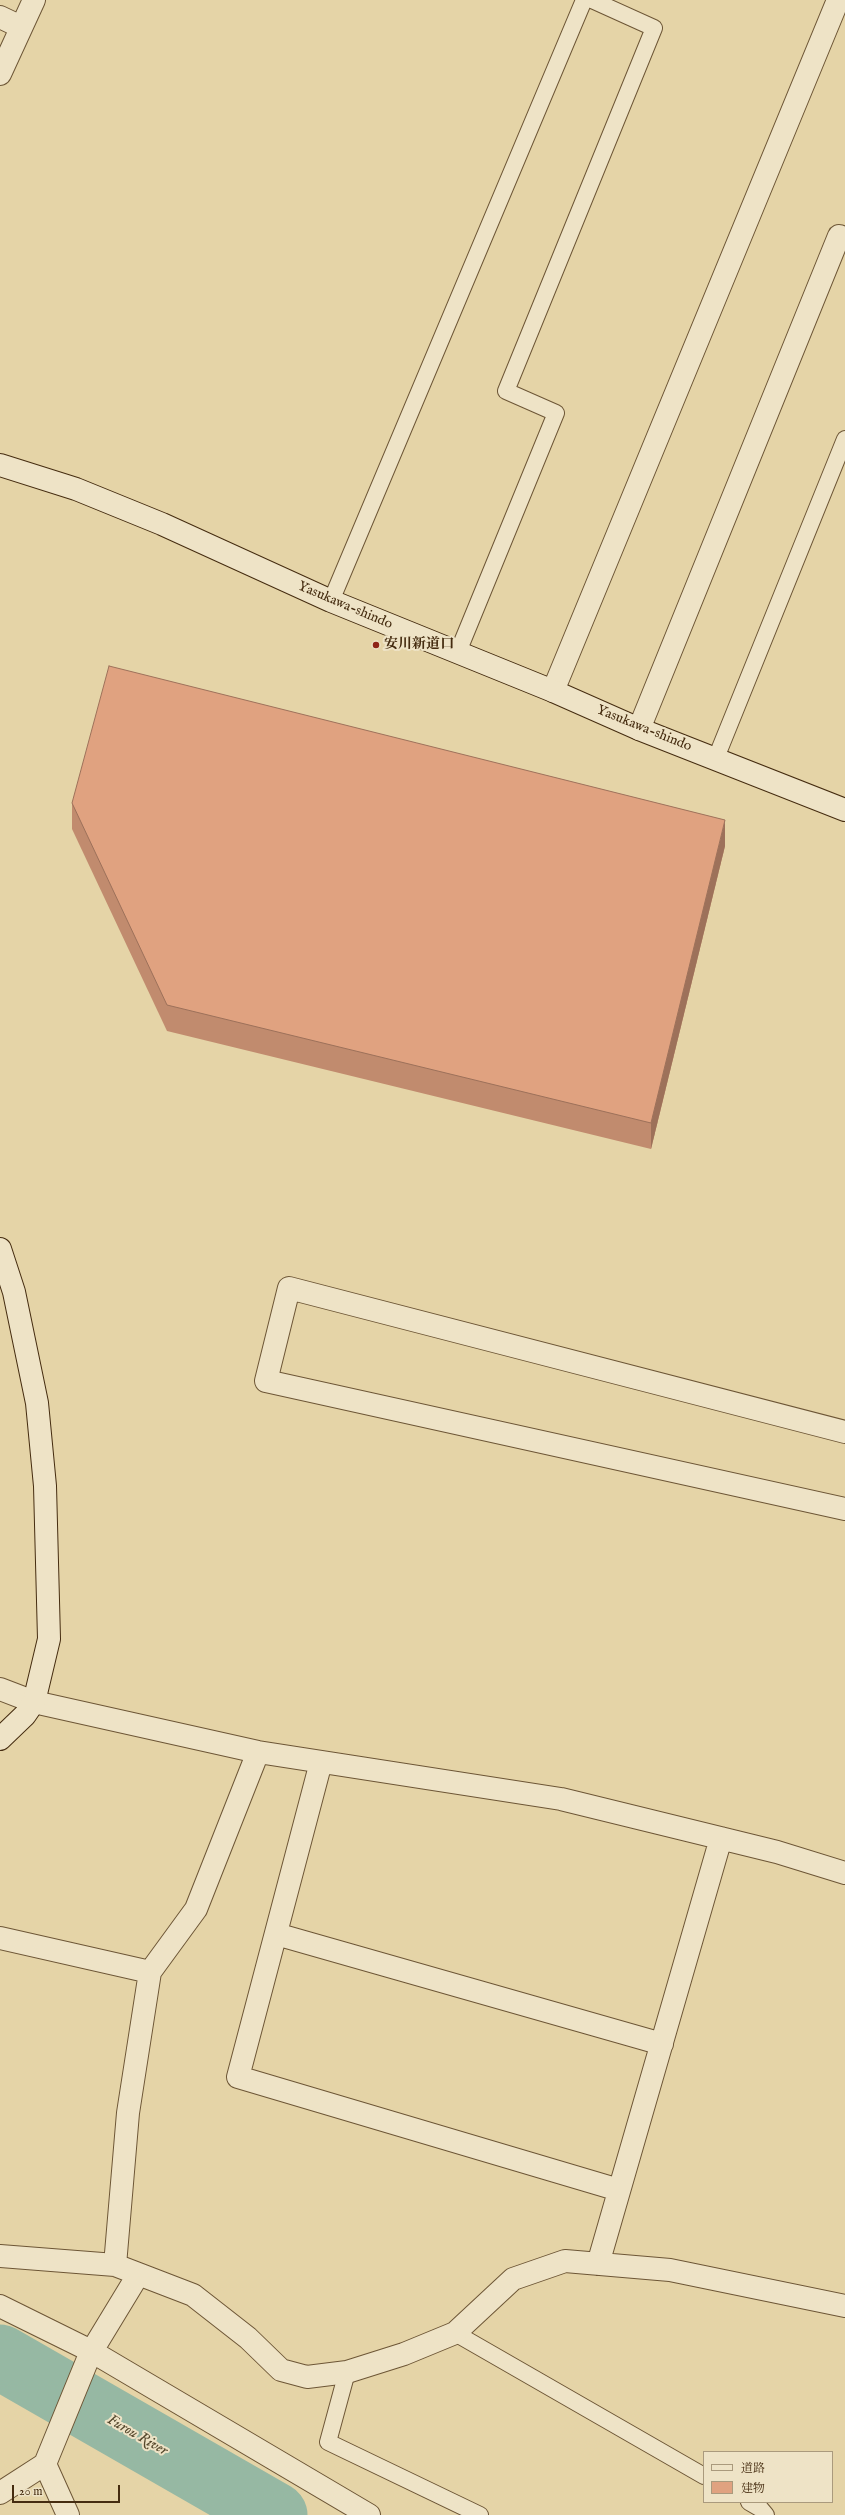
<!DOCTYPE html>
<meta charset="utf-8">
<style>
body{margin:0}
#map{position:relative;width:845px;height:2515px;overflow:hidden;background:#e5d4a7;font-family:"IM FELL English","Noto Serif JP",serif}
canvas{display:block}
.legend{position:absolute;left:703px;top:2451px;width:130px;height:52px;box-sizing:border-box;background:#eee3c6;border:1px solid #aa9a7d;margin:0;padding:5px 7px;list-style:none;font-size:12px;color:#452c10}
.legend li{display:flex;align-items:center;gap:8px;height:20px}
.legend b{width:20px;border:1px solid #aa9a7d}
.scale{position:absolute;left:12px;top:2485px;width:108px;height:18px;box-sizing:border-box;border:2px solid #452c10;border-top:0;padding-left:5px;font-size:12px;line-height:14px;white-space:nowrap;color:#452c10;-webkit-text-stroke:3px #eee3c6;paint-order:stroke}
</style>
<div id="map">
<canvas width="845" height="2515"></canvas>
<ul class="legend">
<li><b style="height:5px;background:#eee3c6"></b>道路</li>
<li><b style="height:11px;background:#e0a280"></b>建物</li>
</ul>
<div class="scale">20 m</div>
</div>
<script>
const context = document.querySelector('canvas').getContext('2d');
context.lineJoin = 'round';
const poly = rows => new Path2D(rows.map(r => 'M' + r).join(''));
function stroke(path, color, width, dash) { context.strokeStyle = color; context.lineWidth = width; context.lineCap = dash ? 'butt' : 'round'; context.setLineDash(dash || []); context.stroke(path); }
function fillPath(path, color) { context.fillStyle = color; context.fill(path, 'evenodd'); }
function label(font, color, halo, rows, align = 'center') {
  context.font = font + ' "IM FELL English","Noto Serif JP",serif'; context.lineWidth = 4; context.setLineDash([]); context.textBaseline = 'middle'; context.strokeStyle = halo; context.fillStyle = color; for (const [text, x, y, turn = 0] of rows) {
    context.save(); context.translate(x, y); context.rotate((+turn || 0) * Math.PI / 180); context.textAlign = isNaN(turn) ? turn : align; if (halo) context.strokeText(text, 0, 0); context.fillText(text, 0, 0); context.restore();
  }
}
stroke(poly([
 [0,2357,275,2515]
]), '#96b8a3', 65);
const lane = poly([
 [331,601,584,0],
 [458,652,556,413,506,391,654,28,592,0],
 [716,758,845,439],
 [455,2333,704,2476],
 [347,2372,328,2442,480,2515],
 [749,2502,761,2509,766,2515]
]);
const street = poly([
 [0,17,21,27],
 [0,74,34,0],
 [553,691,838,0],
 [639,729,839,236,845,238],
 [845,1432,289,1288,266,1381,845,1509],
 [0,1689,34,1702,258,1752,561,1799,777,1852,845,1873],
 [321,1762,238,2077,619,2190],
 [276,1934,662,2044],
 [0,1938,150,1972],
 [0,2256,115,2265,193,2295,248,2338,281,2370,307,2377,347,2372,404,2354,455,2333,513,2279,565,2261,670,2270,845,2306],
 [598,2264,721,1838],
 [115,2265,128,2113,150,1972,196,1909,258,1752],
 [0,2306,91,2351,369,2515],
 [45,2464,68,2515],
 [0,2493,45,2464,90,2354,138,2275]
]);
const secondary = poly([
 [0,465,76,489,162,524,331,601,553,691,639,729,845,810],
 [0,1249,14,1292,37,1403,45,1486,49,1639,34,1702,25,1715,0,1739]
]);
stroke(lane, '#6d5636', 18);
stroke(street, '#6d5636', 24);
stroke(secondary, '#452c10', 24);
stroke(lane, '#eee3c6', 16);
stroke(street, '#eee3c6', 22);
stroke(secondary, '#eee3c6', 22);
fillPath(poly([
 [72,803,725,846,651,1149,167,1031,72,829]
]), '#c18b6e');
fillPath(poly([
 [725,820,725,846,651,1149,651,1123]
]), '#9d715a');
const building = poly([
 [109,666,725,820,651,1123,167,1005,72,803,109,666]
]);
fillPath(building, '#e0a280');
stroke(building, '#9d715a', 1);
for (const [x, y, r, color] of [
 [376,645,4,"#8f2418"]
]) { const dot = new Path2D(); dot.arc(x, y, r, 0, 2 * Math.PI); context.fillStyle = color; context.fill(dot); stroke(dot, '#eee3c6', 1.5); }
label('14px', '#452c10', '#eee3c6', [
 ["Yasukawa-shindo",345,606,23],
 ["Yasukawa-shindo",644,729,22]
]);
label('bold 14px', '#452c10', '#eee3c6', [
 ["安川新道口",384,645]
], 'left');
label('italic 15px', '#55482d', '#eee3c6', [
 ["Furou River",137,2436,30]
]);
</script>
